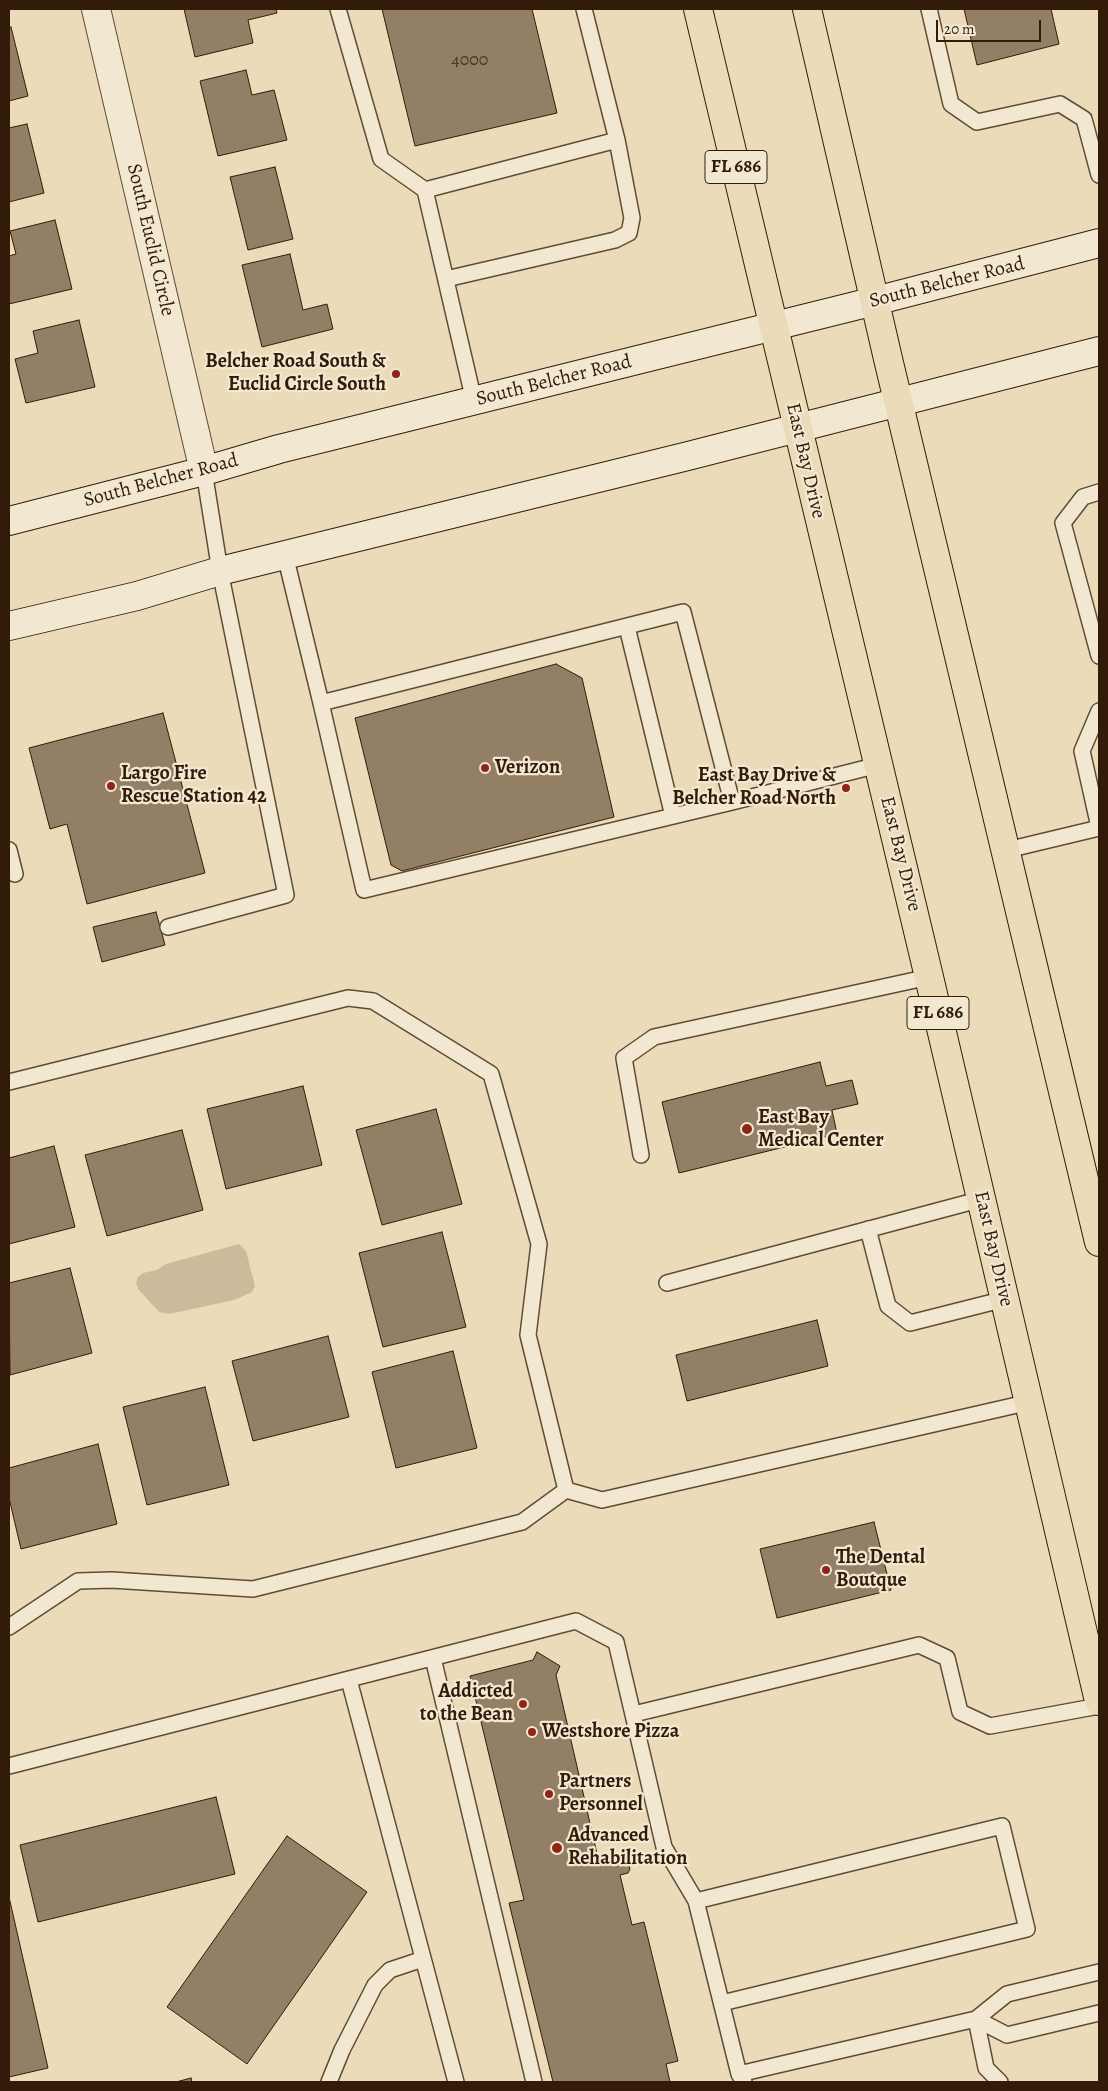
<!DOCTYPE html>
<style>
body{margin:0}
#map{position:relative;width:1108px;height:2091px;overflow:hidden;background:#ebdbb9;font-family:Alegreya,serif}
canvas{display:block}
.frame{position:absolute;inset:0;border:10px solid #321c09;pointer-events:none}
.scale{position:absolute;left:936px;top:20px;width:105px;height:22px;box-sizing:border-box;border:2px solid #321c09;border-top:0;padding-left:6px;font-size:15px;line-height:18px;white-space:nowrap;color:#321c09;-webkit-text-stroke:4px #f2e8d2;paint-order:stroke}
</style>
<div id="map">
<canvas width="1108" height="2091"></canvas>
<div class="frame"></div>
<div class="scale">20 m</div>
</div>
<script>
const context = document.querySelector('canvas').getContext('2d');
context.lineJoin = 'round';
function fillPath(path, color) { context.fillStyle = color; context.fill(path, 'evenodd'); }
const poly = rows => new Path2D(rows.map(r => 'M' + r).join(''));
function stroke(path, color, width, dash) { context.strokeStyle = color; context.lineWidth = width; context.lineCap = dash ? 'butt' : 'round'; context.setLineDash(dash || []); context.stroke(path); }
function label(font, color, halo, rows, align = 'center') {
  context.font = font + ' Alegreya,serif'; context.lineWidth = 4.5; context.setLineDash([]); context.textBaseline = 'middle'; context.strokeStyle = halo; context.fillStyle = color; for (const [text, x, y, turn = 0] of rows) {
    context.save(); context.translate(x, y); context.rotate((+turn || 0) * Math.PI / 180); context.textAlign = isNaN(turn) ? turn : align; if (halo) context.strokeText(text, 0, 0); context.fillText(text, 0, 0); context.restore();
  }
}
fillPath(poly([
 [239,1244,246,1251,255,1286,252,1292,234,1300,169,1314,159,1312,138,1289,136,1283,138,1277,143,1273,157,1270,166,1264]
]), '#ccbb9b');
const building = poly([
 [184,9,276,9,277,13,248,20,253,43,195,57,184,9],
 [382,9,532,9,557,113,415,146,382,9],
 [964,9,1051,9,1059,44,977,65,964,9],
 [11,27,28,96,9,101,9,28,11,27],
 [246,70,252,95,274,90,287,140,218,156,200,81,246,70],
 [27,124,44,193,9,202,9,128,27,124],
 [275,167,293,239,248,250,230,177,275,167],
 [55,220,72,289,9,304,9,256,16,254,10,231,55,220],
 [290,254,303,310,327,304,333,329,262,347,242,265,290,254],
 [79,320,95,387,26,403,15,359,38,353,33,331,79,320],
 [556,664,582,678,614,817,402,871,391,865,355,718,556,664],
 [163,713,205,873,87,904,67,824,50,829,29,748,163,713],
 [156,912,165,945,102,962,93,927,156,912],
 [820,1062,826,1086,852,1080,858,1104,832,1110,837,1134,679,1173,662,1102,820,1062],
 [303,1086,322,1165,226,1189,207,1109,303,1086],
 [436,1109,462,1204,382,1225,356,1130,436,1109],
 [182,1130,203,1210,107,1236,85,1155,182,1130],
 [54,1146,75,1227,9,1244,9,1158,54,1146],
 [442,1232,466,1327,383,1347,359,1253,442,1232],
 [70,1268,92,1353,10,1375,9,1283,70,1268],
 [817,1320,828,1366,687,1401,676,1355,817,1320],
 [328,1336,349,1417,253,1441,232,1361,328,1336],
 [453,1351,477,1448,396,1468,372,1372,453,1351],
 [205,1387,229,1485,147,1505,123,1407,205,1387],
 [98,1444,117,1524,21,1549,9,1498,9,1468,98,1444],
 [874,1522,891,1590,777,1618,760,1549,874,1522],
 [537,1652,560,1666,556,1675,598,1858,623,1853,626,1855,630,1869,628,1873,620,1875,632,1925,644,1922,678,2061,666,2064,670,2082,553,2082,509,1903,524,1900,470,1676,533,1660,537,1652],
 [216,1797,235,1874,38,1922,20,1845,216,1797],
 [287,1836,367,1892,247,2064,167,2007,287,1836],
 [9,1897,48,2068,9,2077,9,1897],
 [191,2078,192,2082,176,2082,191,2078]
]);
fillPath(building, '#927f65');
stroke(building, '#321c09', 1);
const lane = poly([
 [338,9,381,159,425,190],
 [929,9,951,104,977,122,1060,104,1084,119,1099,175],
 [446,279,615,240,629,233,632,218,617,140],
 [474,401,425,190,617,140,584,9],
 [1099,492,1083,497,1063,523,1099,656],
 [285,555,321,703,683,612,732,802,878,765],
 [627,627,673,816],
 [321,703,364,890,732,802],
 [1099,711,1082,751,1099,827],
 [9,850,15,874],
 [1007,850,1099,828],
 [168,927,286,895,220,571,204,471],
 [9,1082,348,998,373,1001,491,1074,539,1244,528,1335,566,1490,602,1500,1030,1402],
 [641,1155,624,1058,654,1037,929,977],
 [868,1229,888,1306,910,1323,1005,1299],
 [667,1283,982,1199],
 [9,1627,78,1581,112,1580,253,1589,522,1522,566,1490],
 [433,1658,534,2082],
 [349,1680,456,2082],
 [634,1714,919,1645,947,1658,960,1712,990,1726,1099,1706],
 [9,1766,576,1621,616,1642,664,1847,696,1901,739,2074,744,2082],
 [696,1901,1002,1826,1027,1929,722,2003],
 [976,2019,1007,2035,1099,2013],
 [976,2019,986,2068,1000,2082],
 [739,2074,976,2019,1007,1994,1099,1972],
 [329,2082,342,2050,375,1985,390,1970,423,1959]
]);
const street = poly([
 [96,9,204,471]
]);
const secondary = poly([
 [9,521,204,471,279,449,875,301,1099,243],
 [9,626,137,596,220,571,688,456,1099,351]
]);
const primary = poly([
 [698,9,929,977,1099,1701],
 [807,9,889,363,1099,1242]
]);
stroke(lane, '#604c35', 18);
stroke(street, '#604c35', 30);
stroke(secondary, '#321c09', 30);
stroke(primary, '#321c09', 30);
stroke(lane, '#f2e8d2', 15);
stroke(street, '#f2e8d2', 28);
stroke(secondary, '#f2e8d2', 28);
stroke(primary, '#ebdbb9', 28);
for (const [x, y, r, color] of [
 [396,374,5,"#8f2418"],
 [485,768,5,"#8f2418"],
 [111,786,5,"#8f2418"],
 [846,788,5,"#8f2418"],
 [747,1129,6,"#8f2418"],
 [826,1570,5,"#8f2418"],
 [523,1704,5,"#8f2418"],
 [532,1732,5,"#8f2418"],
 [549,1794,5,"#8f2418"],
 [557,1848,6,"#8f2418"]
]) { const dot = new Path2D(); dot.arc(x, y, r, 0, 2 * Math.PI); context.fillStyle = color; context.fill(dot); stroke(dot, '#f2e8d2', 2); }
label('18px', '#4a3520', null, [
 ["4000",470,61]
]);
for (const [x, y, w] of [
 [736,167,62],
 [938,1013,62]
]) { const box = new Path2D(); box.roundRect(x - w / 2, y - 16.5, w, 33, 4); context.fillStyle = '#f2e8d2'; context.fill(box); stroke(box, '#321c09', 1); }
label('bold 19px', '#321c09', null, [
 ["FL 686",736,167],
 ["FL 686",938,1013]
]);
label('20px', '#321c09', '#f2e8d2', [
 ["South Euclid Circle",150,240,77],
 ["South Belcher Road",947,283,-14],
 ["South Belcher Road",554,381,-14],
 ["East Bay Drive",805,461,77],
 ["South Belcher Road",161,481,-15],
 ["East Bay Drive",900,854,76],
 ["East Bay Drive",993,1249,77]
]);
label('bold 20px', '#321c09', '#f2e8d2', [
 ["Belcher Road South &",386,362,"right"],
 ["Euclid Circle South",386,385,"right"],
 ["Verizon",495,768],
 ["Largo Fire",121,774],
 ["Rescue Station 42",121,797],
 ["East Bay Drive &",836,776,"right"],
 ["Belcher Road North",836,799,"right"],
 ["East Bay",758,1118],
 ["Medical Center",758,1141],
 ["The Dental",836,1558],
 ["Boutque",836,1581],
 ["Addicted",513,1692,"right"],
 ["to the Bean",513,1715,"right"],
 ["Westshore Pizza",542,1732],
 ["Partners",559,1782],
 ["Personnel",559,1805],
 ["Advanced",568,1836],
 ["Rehabilitation",568,1859]
], 'left');
</script>
